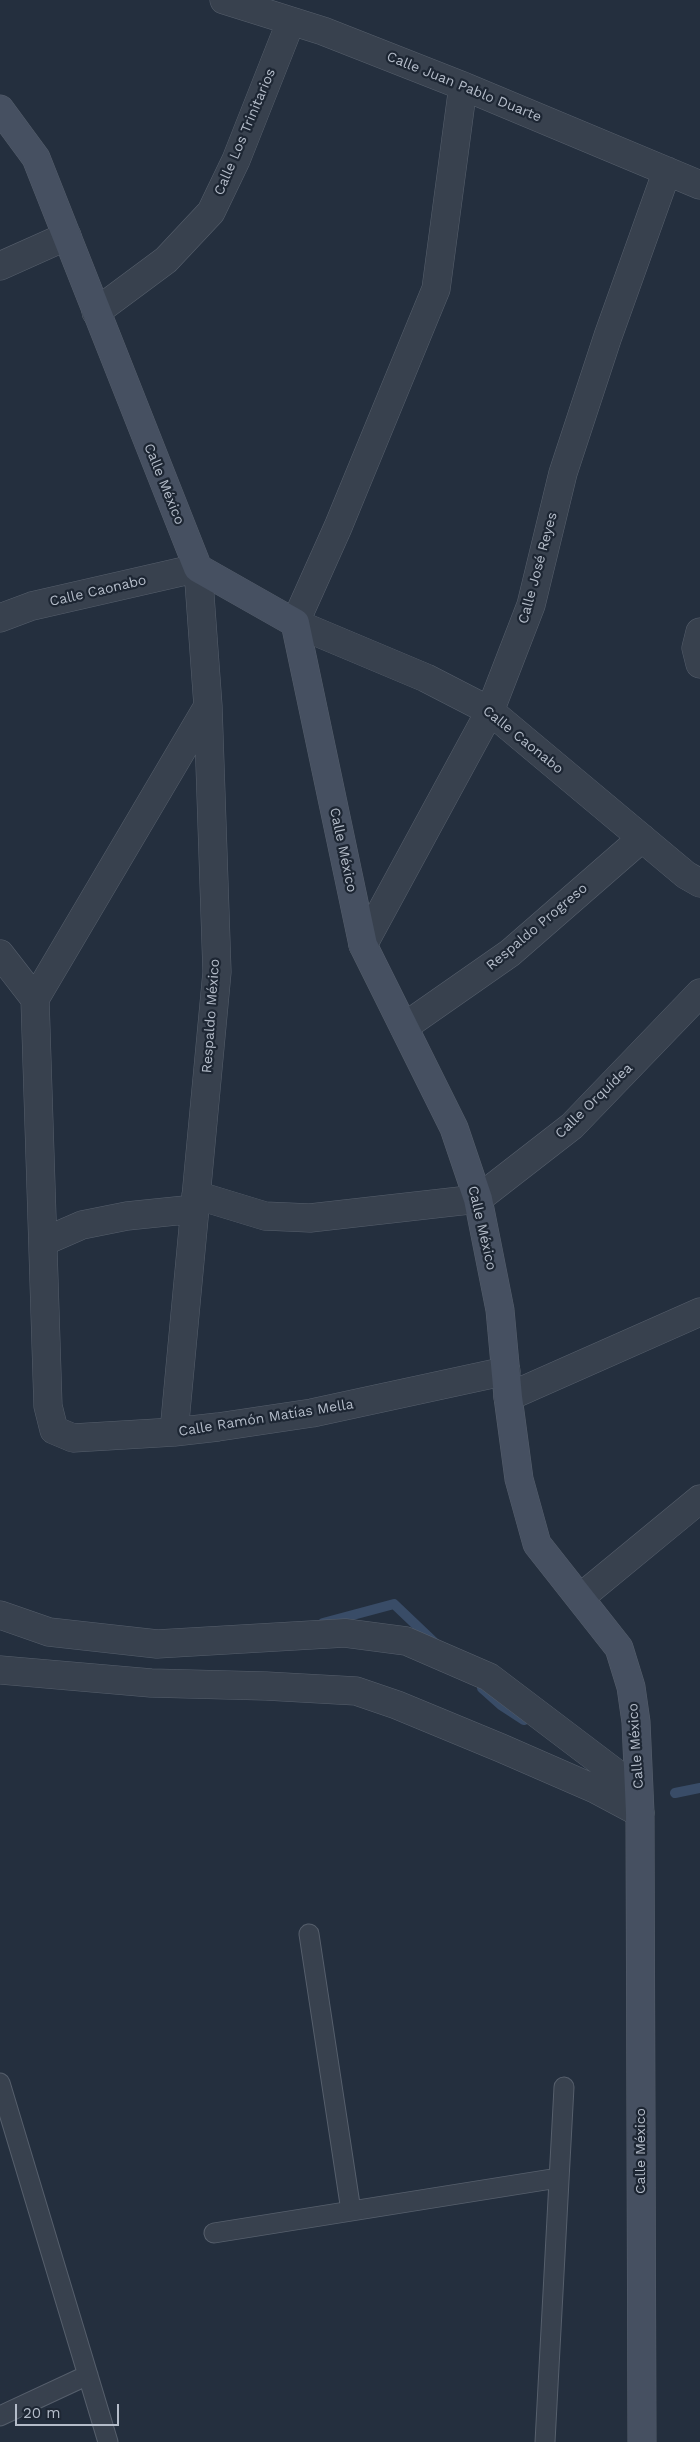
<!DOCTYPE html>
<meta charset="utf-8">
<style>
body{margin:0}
#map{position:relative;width:700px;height:2442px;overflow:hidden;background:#242f3e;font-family:"Work Sans",sans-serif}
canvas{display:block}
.scale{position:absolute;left:15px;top:2404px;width:104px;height:22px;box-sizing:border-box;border:2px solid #b4bcc9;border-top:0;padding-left:6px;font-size:15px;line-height:18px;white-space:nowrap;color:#b4bcc9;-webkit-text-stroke:4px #1d2633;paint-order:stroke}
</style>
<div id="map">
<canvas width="700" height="2442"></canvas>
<div class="scale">20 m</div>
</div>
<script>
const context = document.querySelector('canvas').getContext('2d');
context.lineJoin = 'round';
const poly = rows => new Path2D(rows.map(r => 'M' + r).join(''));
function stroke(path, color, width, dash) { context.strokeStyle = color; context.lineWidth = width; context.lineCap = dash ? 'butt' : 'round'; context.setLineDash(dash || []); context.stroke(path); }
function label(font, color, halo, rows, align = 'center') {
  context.font = font + ' "Work Sans",sans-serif'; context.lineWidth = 4.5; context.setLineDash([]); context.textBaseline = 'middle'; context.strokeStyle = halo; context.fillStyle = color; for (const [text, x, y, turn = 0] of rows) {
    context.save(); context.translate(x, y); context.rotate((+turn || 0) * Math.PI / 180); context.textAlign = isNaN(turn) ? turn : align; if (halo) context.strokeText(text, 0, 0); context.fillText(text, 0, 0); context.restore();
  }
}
stroke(poly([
 [323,1623,394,1604,435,1643],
 [482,1688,501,1705,524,1720],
 [675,1793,700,1788]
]), '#394c67', 10);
const lane = poly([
 [309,1934,351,2211],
 [0,2083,108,2442],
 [214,2233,558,2178],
 [0,2416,88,2375],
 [545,2442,564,2087]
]);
const street = poly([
 [224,0,323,31,463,86,700,185],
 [463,86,436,289,338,527,295,623,426,678,490,711,686,875,700,883],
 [0,266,67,236],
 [96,312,166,260,211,212,236,160,291,21],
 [0,618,32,606,198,568,208,706,217,972,174,1432],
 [700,632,696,648,700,664],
 [208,706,35,999,48,1406,54,1430,73,1438,174,1432,218,1427,312,1413,506,1371],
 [363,945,490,711,531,605,563,473,608,336,667,171],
 [0,954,35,999],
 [404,1027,510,953,642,838],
 [196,1195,265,1216,310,1218,478,1199,572,1126,700,993],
 [43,1242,82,1225,127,1216,195,1209],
 [508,1397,700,1312],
 [581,1597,700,1499],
 [0,1615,49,1632,157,1644,345,1633,406,1641,489,1677,638,1790],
 [0,1670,151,1683,266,1686,356,1691,397,1705,501,1748,595,1789,640,1813]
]);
const secondary = poly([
 [0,109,36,158,198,568,295,623,363,945,454,1128,478,1199,500,1310,508,1397,519,1479,537,1544,619,1648,631,1687,636,1722,640,1813,642,2442]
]);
stroke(lane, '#565f6c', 21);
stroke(street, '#565f6c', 29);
stroke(secondary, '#565f6c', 29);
stroke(lane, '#38414e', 19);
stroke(street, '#38414e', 28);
stroke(secondary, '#465061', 28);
label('14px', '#b4bcc9', '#1d2633', [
 ["Calle Juan Pablo Duarte",464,87,22],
 ["Calle Los Trinitarios",245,132,-67],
 ["Calle México",164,484,68],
 ["Calle José Reyes",538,568,-75],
 ["Calle Caonabo",98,591,-13],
 ["Calle Caonabo",523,740,39],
 ["Calle México",343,850,78],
 ["Respaldo Progreso",537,927,-40],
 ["Respaldo México",211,1016,-86],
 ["Calle Orquídea",594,1101,-44],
 ["Calle México",482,1228,77],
 ["Calle Ramón Matías Mella",266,1418,-9],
 ["Calle México",636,1746,-94],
 ["Calle México",641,2151,-90]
]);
</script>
